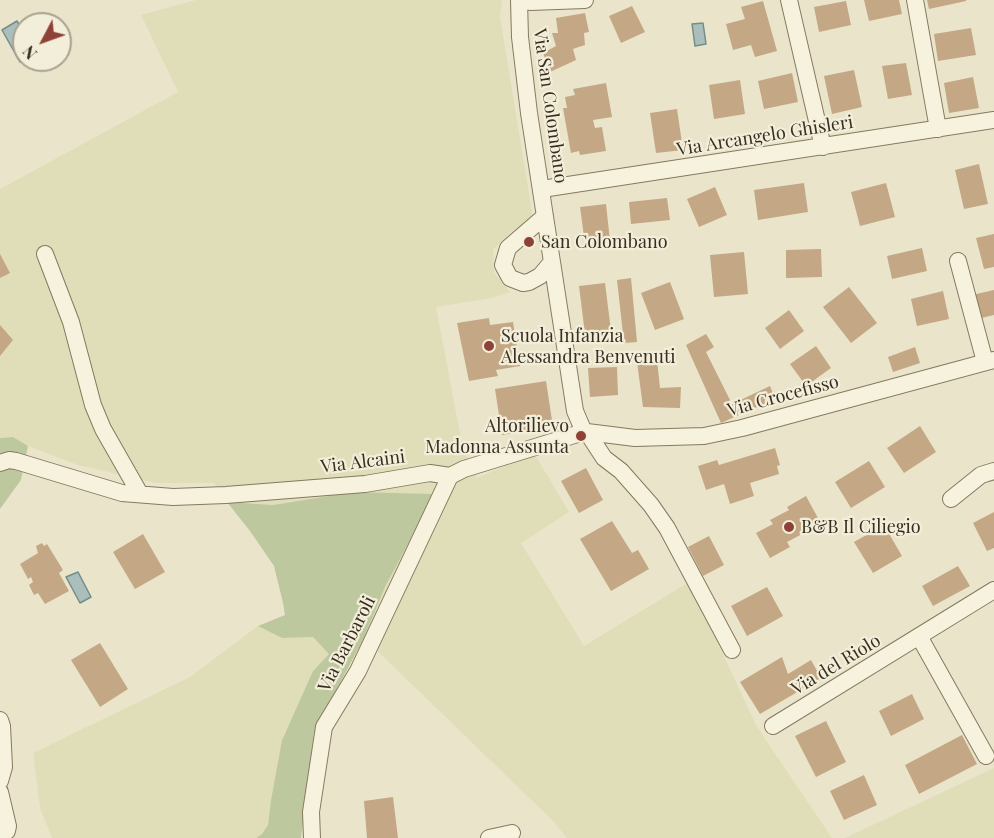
<!DOCTYPE html>
<style>
body{margin:0}
#map{position:relative;width:994px;height:838px;overflow:hidden;background:#eae5ca;font-family:"Playfair Display",serif}
canvas{display:block}
.north{position:absolute;left:12px;top:12px;width:60px;height:60px;box-sizing:border-box;background:#f3eed9;border:2px solid #a8a290;border-radius:50%;rotate:229deg;font-size:16px;font-weight:700;line-height:24px;text-align:center;color:#382f22}
.north::after{content:'';display:block;margin:auto;width:21px;height:27px;background:#8e4137;clip-path:polygon(50% 0,100% 100%,50% 72%,0 100%)}
</style>
<div id="map">
<canvas width="994" height="838"></canvas>
<div class="north">N</div>
</div>
<script>
const context = document.querySelector('canvas').getContext('2d');
context.lineJoin = 'round';
function fillPath(path, color) { context.fillStyle = color; context.fill(path, 'evenodd'); }
const poly = rows => new Path2D(rows.map(r => 'M' + r).join(''));
function stroke(path, color, width, dash) { context.strokeStyle = color; context.lineWidth = width; context.lineCap = dash ? 'butt' : 'round'; context.setLineDash(dash || []); context.stroke(path); }
function label(font, color, halo, rows, align = 'center') {
  context.font = font + ' "Playfair Display",serif'; context.lineWidth = 4.5; context.setLineDash([]); context.textBaseline = 'middle'; context.strokeStyle = halo; context.fillStyle = color; for (const [text, x, y, turn = 0] of rows) {
    context.save(); context.translate(x, y); context.rotate((+turn || 0) * Math.PI / 180); context.textAlign = isNaN(turn) ? turn : align; if (halo) context.strokeText(text, 0, 0); context.fillText(text, 0, 0); context.restore();
  }
}
fillPath(poly([
 [196,0,502,0,500,16,533,218,510,233,493,250,494,273,510,292,492,298,436,307,463,449,477,478,534,453,569,512,521,543,584,646,689,582,757,727,832,838,567,838,553,821,364,638,385,587,424,514,354,492,273,505,227,502,214,483,156,483,78,465,28,446,13,437,0,438,0,189,178,92,141,15],
 [258,626,282,638,313,637,330,654,313,671,282,739,271,800,268,825,262,834,256,838,52,838,40,808,33,753,190,677],
 [994,768,994,838,845,838]
]), '#dfdeb9');
fillPath(poly([
 [13,437,28,446,21,480,0,509,0,438],
 [354,492,432,494,424,514,385,587,364,638,314,732,301,838,256,838,262,834,268,825,271,800,282,740,313,671,329,654,313,637,282,638,258,626,285,615,283,603,274,566,250,531,227,502,273,505]
]), '#bec89f');
const water = poly([
 [17,21,24,33,24,59,20,62,2,30,17,21],
 [703,23,706,44,695,46,692,24,703,23],
 [78,572,91,597,80,603,66,577,78,572]
]);
fillPath(water, '#aabfbc');
stroke(water, '#728d8a', 1.5);
fillPath(poly([
 [864,0,899,0,902,14,869,21],
 [927,0,966,0,966,1,929,9],
 [763,1,777,51,755,57,751,45,733,50,726,24,745,19,741,7],
 [846,1,851,25,819,32,814,7],
 [632,6,645,32,621,43,609,16],
 [585,13,589,32,584,33,585,45,573,49,576,60,550,72,543,53,556,46,552,33,558,33,556,18],
 [971,28,976,55,938,61,934,34],
 [906,63,912,95,888,99,882,66],
 [854,70,862,107,832,114,824,76],
 [792,73,798,102,764,109,758,81],
 [973,77,979,108,949,113,944,83],
 [740,80,745,114,714,119,709,85],
 [606,83,612,117,593,120,595,128,602,127,606,151,580,155,579,151,571,153,563,108,567,108,565,97,575,95,573,89],
 [677,109,683,150,656,153,650,113],
 [979,164,988,204,964,209,955,170],
 [804,183,808,212,758,220,754,190],
 [886,183,895,217,860,226,851,192],
 [715,187,727,215,699,227,687,199],
 [667,198,670,220,631,224,629,202],
 [606,204,610,241,585,244,580,207],
 [994,234,994,267,984,269,976,238],
 [922,248,927,271,892,279,887,256],
 [821,249,822,277,786,278,786,250],
 [744,252,748,294,714,297,710,255],
 [0,254,10,273,0,278],
 [631,278,637,342,624,343,617,280],
 [670,282,684,319,655,330,641,293],
 [605,283,611,331,585,334,579,286],
 [849,287,877,323,851,343,823,307],
 [994,290,994,315,977,319,972,295],
 [943,291,949,319,917,326,911,299],
 [789,310,804,331,780,349,765,328],
 [489,318,490,325,513,322,520,366,496,370,498,376,469,381,457,323],
 [0,325,13,340,0,356],
 [706,334,714,347,706,352,732,404,770,386,775,399,721,423,686,345],
 [816,346,831,368,806,386,790,364],
 [915,347,920,363,893,372,888,357],
 [657,360,660,388,681,387,680,408,643,407,637,362],
 [617,367,618,395,590,397,588,368],
 [546,381,553,427,502,435,495,389],
 [920,426,936,452,904,473,887,448],
 [775,448,780,465,777,466,779,474,750,483,754,496,730,504,724,484,706,490,698,466,717,460,719,465],
 [869,461,885,487,851,508,835,482],
 [586,468,603,500,579,513,561,481],
 [806,496,819,520,802,529,804,533,787,542,790,547,770,558,756,533,773,524,770,520,789,510,787,507],
 [994,512,994,548,987,551,973,523],
 [612,521,632,553,638,550,649,569,611,591,580,539],
 [884,525,902,556,873,573,854,542],
 [143,534,165,572,135,589,113,552],
 [709,536,724,565,703,576,688,547],
 [42,543,44,546,47,544,63,570,59,573,69,591,45,604,38,593,34,595,29,585,33,582,31,577,28,579,20,564,38,553,36,546],
 [958,566,970,586,933,606,922,586],
 [767,587,783,616,747,636,731,606],
 [100,643,128,689,100,707,71,660],
 [782,657,788,674,811,660,821,678,760,714,740,682],
 [912,694,924,719,891,736,879,711],
 [826,721,846,762,816,777,795,736],
 [962,735,977,764,919,794,905,765],
 [864,775,877,805,844,820,830,791],
 [393,797,398,838,367,838,364,801]
]), '#c4a785');
const minor = poly([
 [519,0,520,37,529,113,575,411,584,432,587,432,604,458,621,471,651,505,667,528,732,650],
 [519,0,530,2,585,0],
 [789,0,823,147],
 [915,0,938,129],
 [542,189,994,120],
 [545,216,508,248,503,265,510,278,523,283,529,282,540,276,551,263],
 [45,254,71,322,93,405,103,429,140,494],
 [958,261,985,362],
 [587,432,635,438,704,436,742,428,994,360],
 [0,463,9,460,16,461,122,493,173,497,226,495,365,484,430,473,450,476,464,469,584,432],
 [951,499,981,475,994,471],
 [920,638,986,756],
 [0,720,2,726,4,767,0,781],
 [773,726,994,590],
 [0,792,8,826,7,831,0,835],
 [312,838,311,812,324,727,358,671,450,476],
 [489,838,512,833]
]);
stroke(minor, '#857960', 18);
stroke(minor, '#f6f2dd', 16);
for (const [x, y, r, color] of [
 [529,242,6,"#8e4137"],
 [489,346,6,"#8e4137"],
 [581,436,6,"#8e4137"],
 [789,527,6,"#8e4137"]
]) { const dot = new Path2D(); dot.arc(x, y, r, 0, 2 * Math.PI); context.fillStyle = color; context.fill(dot); stroke(dot, '#f3eed9', 2); }
label('18px', '#382f22', '#f3eed9', [
 ["Via San Colombano",550,106,82],
 ["Via Arcangelo Ghisleri",765,136,-9],
 ["Via Crocefisso",783,396,-15],
 ["Via Alcaini",363,462,-7],
 ["Via Barbaroli",347,644,-63],
 ["Via del Riolo",836,665,-31]
]);
label('18px', '#382f22', '#f3eed9', [
 ["San Colombano",541,242],
 ["Scuola Infanzia",501,336],
 ["Alessandra Benvenuti",501,357],
 ["Altorilievo",569,426,"right"],
 ["Madonna Assunta",569,447,"right"],
 ["B&B Il Ciliegio",801,527]
], 'left');
</script>
